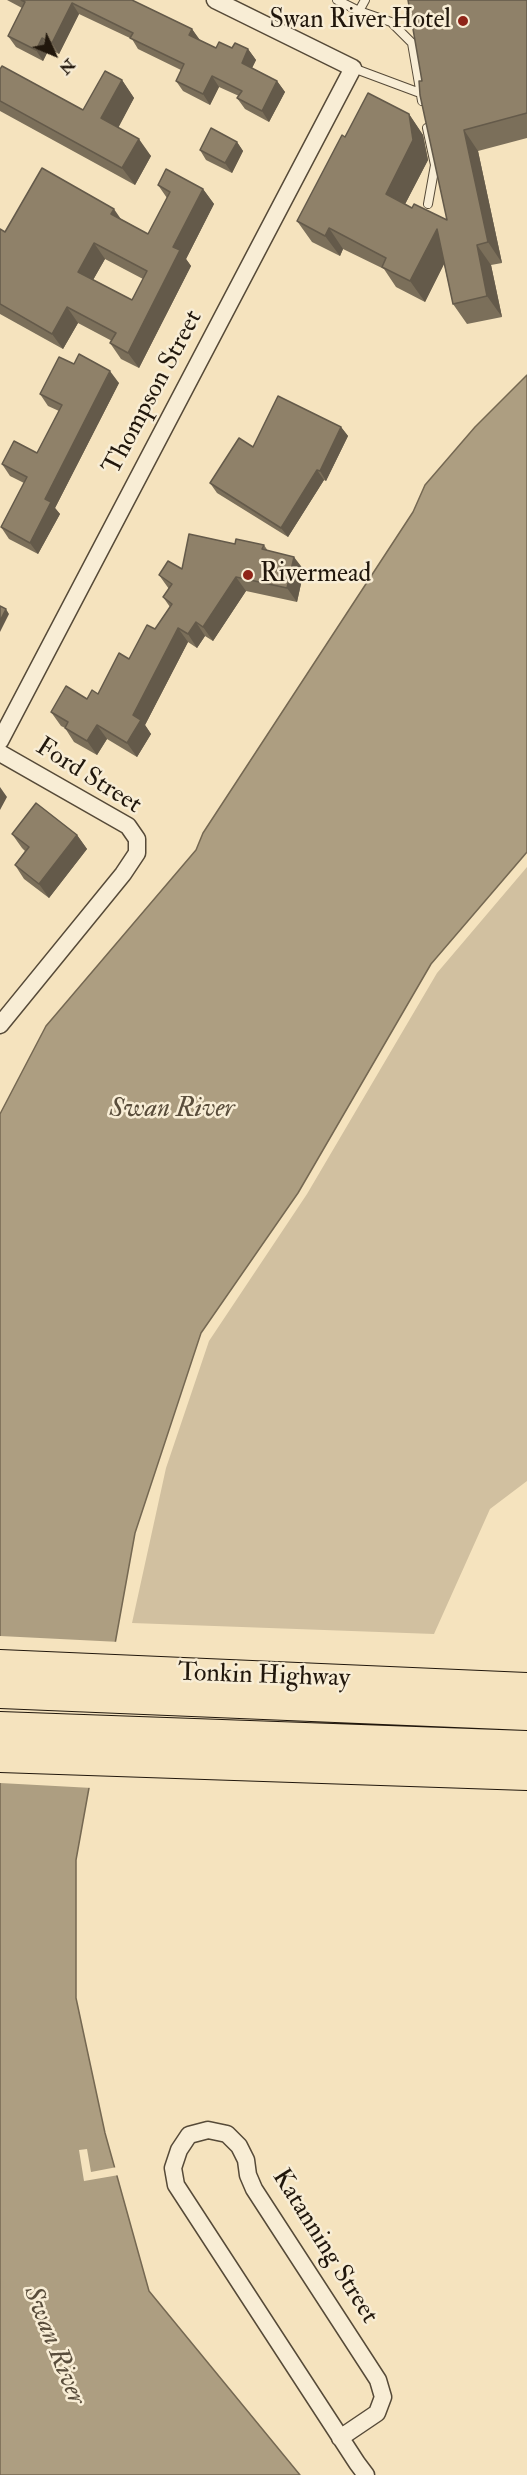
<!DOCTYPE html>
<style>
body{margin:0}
#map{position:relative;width:527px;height:2475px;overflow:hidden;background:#f5e3be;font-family:"IM FELL Double Pica",serif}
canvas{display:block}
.north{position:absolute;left:24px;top:24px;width:60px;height:60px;-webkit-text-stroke:4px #f8edd5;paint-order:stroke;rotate:134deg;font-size:16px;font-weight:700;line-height:24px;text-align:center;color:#21170c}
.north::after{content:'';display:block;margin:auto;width:21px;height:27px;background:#21170c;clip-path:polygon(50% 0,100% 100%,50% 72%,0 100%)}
</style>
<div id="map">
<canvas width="527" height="2475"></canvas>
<div class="north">N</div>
</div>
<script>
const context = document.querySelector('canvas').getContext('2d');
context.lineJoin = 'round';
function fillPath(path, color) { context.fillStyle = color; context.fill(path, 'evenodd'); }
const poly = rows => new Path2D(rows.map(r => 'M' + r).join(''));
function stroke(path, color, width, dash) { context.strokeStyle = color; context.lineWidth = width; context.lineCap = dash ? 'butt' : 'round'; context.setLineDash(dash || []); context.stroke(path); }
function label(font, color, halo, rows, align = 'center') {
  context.font = font + ' "IM FELL Double Pica",serif'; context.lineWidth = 5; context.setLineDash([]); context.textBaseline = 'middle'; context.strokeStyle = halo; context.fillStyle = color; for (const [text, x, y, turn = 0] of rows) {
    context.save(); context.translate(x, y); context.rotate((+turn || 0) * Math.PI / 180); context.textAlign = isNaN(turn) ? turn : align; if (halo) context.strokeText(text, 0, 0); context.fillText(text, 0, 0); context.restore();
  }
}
fillPath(poly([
 [527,867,527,1481,490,1509,434,1634,132,1623,166,1468,209,1341,307,1194,437,973]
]), '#d1c0a0');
const water = poly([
 [527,375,527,852,431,964,298,1193,201,1333,135,1533,76,1860,76,1998,105,2133,149,2291,300,2475,0,2475,0,1114,46,1026,196,850,203,833,413,512,425,485,475,427,527,375]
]);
fillPath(water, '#ad9e81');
stroke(water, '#756852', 1.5);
fillPath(poly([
 [0,1636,120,1642,92,1788,0,1783],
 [87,2149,91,2172,117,2167,119,2175,84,2181,79,2150]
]), '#f5e3be');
const lane = poly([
 [337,0,359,11,391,22,412,43,422,101],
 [359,11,365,0],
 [353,68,420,93],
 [427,128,435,165,428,204]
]);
const street = poly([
 [0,741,353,68,215,0],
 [0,753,128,826,137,839,137,853,123,874,0,1025],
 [340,2438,377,2413,383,2397,378,2380,254,2189,248,2175,246,2160,239,2146,227,2134,208,2130,189,2135,179,2150,173,2168,176,2185,357,2463,366,2475]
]);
const highway = poly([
 [0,1665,527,1688],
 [0,1693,527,1715],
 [0,1727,527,1746],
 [0,1757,527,1775]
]);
stroke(lane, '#564a38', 10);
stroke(street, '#564a38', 19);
stroke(highway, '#21170c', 32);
stroke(lane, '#f8edd5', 8);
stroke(street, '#f8edd5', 16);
stroke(highway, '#f5e3be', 30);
fillPath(poly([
 [7,0,132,0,192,29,199,40,216,48,232,48,248,49,256,60,252,68,277,81,285,92,269,122,245,109,237,98,239,96,219,87,210,105,183,91,176,81,181,70,138,49,132,39,79,14,59,54,49,49,43,61,16,47,8,36,22,8],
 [527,0,527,138,478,151,502,263,491,265,502,317,467,324,453,304,444,264,425,302,396,287,384,269,343,249,340,256,312,242,297,221,345,137,409,114,423,135,428,160,405,204,412,208,447,220,422,81],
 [0,69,83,110,122,80,134,98,118,127,151,156,135,185,0,111],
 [237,142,243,151,232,173,206,160,200,150],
 [158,185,203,189,214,204,186,259,191,266,139,368,121,359,110,343,112,341,78,323,63,349,0,314,0,229,5,232,121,219,148,234,167,198],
 [105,259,143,279,132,300,93,280],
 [74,364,119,383,55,508,60,514,38,554,9,539,1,527,24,483,10,476,2,464,37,453,59,411,48,406,40,394],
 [341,427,348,436,326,481,324,480,288,537,217,493,210,483,253,447],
 [235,544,264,545,268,551,304,570,297,602,246,591,213,641,205,636,197,648,188,642,145,725,151,734,137,757,107,739,97,755,74,742,65,728,61,726,51,712,98,694,155,629,170,607,163,597,169,589,159,575,182,569],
 [12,834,77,835,87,849,49,898,24,879,15,865,25,851,22,848]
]), '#7b6f5a');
fillPath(poly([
 [72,3,79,14,59,54,52,43],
 [192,29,200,40,189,35],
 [42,38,49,49,43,61,36,50],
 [248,49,256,60,249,74,242,63],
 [212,76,219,87,210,105,203,94],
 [122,80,134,98,114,136,101,118],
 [277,81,285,92,269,122,262,111],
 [409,114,423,135,428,160,400,214,386,194],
 [464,130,478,151,502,263,488,242],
 [139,139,151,156,135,185,122,168],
 [237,142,243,151,232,173,225,163],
 [203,189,214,204,186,259,191,266,139,368,128,353,173,247],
 [114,209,125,225,111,214],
 [329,228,343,249,340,256,325,236],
 [437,229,451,250,425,302,410,281],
 [94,243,105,259,89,287,78,272],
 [477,245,491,265,502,317,487,296],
 [67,307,78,323,63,349,52,334],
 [110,371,119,383,55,508,60,514,38,554,30,543,45,499],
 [341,427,348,436,326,481,320,471],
 [317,470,324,480,288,537,281,528],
 [294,557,304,570,297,602,287,588],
 [236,577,246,591,213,641,203,627],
 [6,609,9,614,0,632,0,621],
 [196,622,205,636,197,648,188,634],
 [178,628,188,642,145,725,151,734,137,757,127,743,133,715],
 [97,725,107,739,97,755,87,741],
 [0,787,7,797,0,810],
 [77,835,87,849,49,898,39,884]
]), '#645a4a');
const building = poly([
 [21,0,132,0,192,29,189,35,216,48,219,42,232,48,235,43,248,49,242,63,277,81,262,111,237,98,242,91,212,76,203,94,176,81,184,64,130,38,133,33,72,3,52,43,42,38,36,50,8,36,25,2,21,0],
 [408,0,527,0,527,113,464,130,488,242,477,245,487,296,453,304,437,229,410,281,382,267,386,258,329,228,325,236,297,221,342,135,345,137,368,93,409,114,413,140,386,194,412,208,414,204,447,220,420,95,419,81,422,81,408,0],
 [2,66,83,110,105,71,122,80,101,118,139,139,122,168,0,101,0,69,2,66],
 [211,128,237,142,225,163,200,150,211,128],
 [42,168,114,209,111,214,148,234,170,192,158,185,166,169,203,189,173,247,180,250,128,353,110,343,116,333,67,307,52,334,0,304,0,229,5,232,42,168],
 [94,243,147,271,132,300,78,272,94,243],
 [79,354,110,371,45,499,51,502,30,543,1,527,27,477,2,464,14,441,37,453,62,405,40,394,59,357,74,364,79,354],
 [278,396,341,427,320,471,317,470,281,528,210,483,239,438,253,447,278,396],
 [189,534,235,544,236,539,264,545,262,549,294,557,287,588,236,577,203,627,196,622,188,634,178,628,133,715,141,720,127,743,97,725,87,741,65,728,68,722,51,712,66,686,87,699,92,690,98,694,119,653,129,659,147,625,155,629,172,604,163,597,172,584,159,575,168,561,182,569,189,534],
 [0,606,6,609,0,621,0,606],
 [36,803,77,835,39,884,15,865,29,847,12,834,36,803]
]);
fillPath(building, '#8f8169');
stroke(building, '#645a4a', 1.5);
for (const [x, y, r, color] of [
 [463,21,6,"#8f2418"],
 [248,575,6,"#8f2418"]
]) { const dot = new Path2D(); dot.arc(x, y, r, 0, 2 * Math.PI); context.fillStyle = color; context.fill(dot); stroke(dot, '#f8edd5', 2); }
label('26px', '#21170c', '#f8edd5', [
 ["Swan River Hotel",451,21],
 ["Rivermead",260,575,"left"]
], 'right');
label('26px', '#21170c', '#f8edd5', [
 ["Thompson Street",154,393,-62],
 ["Ford Street",88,777,32],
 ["Tonkin Highway",264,1677,2],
 ["Katanning Street",324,2247,58]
]);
label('italic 27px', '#594d3b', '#f8edd5', [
 ["Swan River",172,1110],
 ["Swan River",53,2346,68]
]);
</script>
